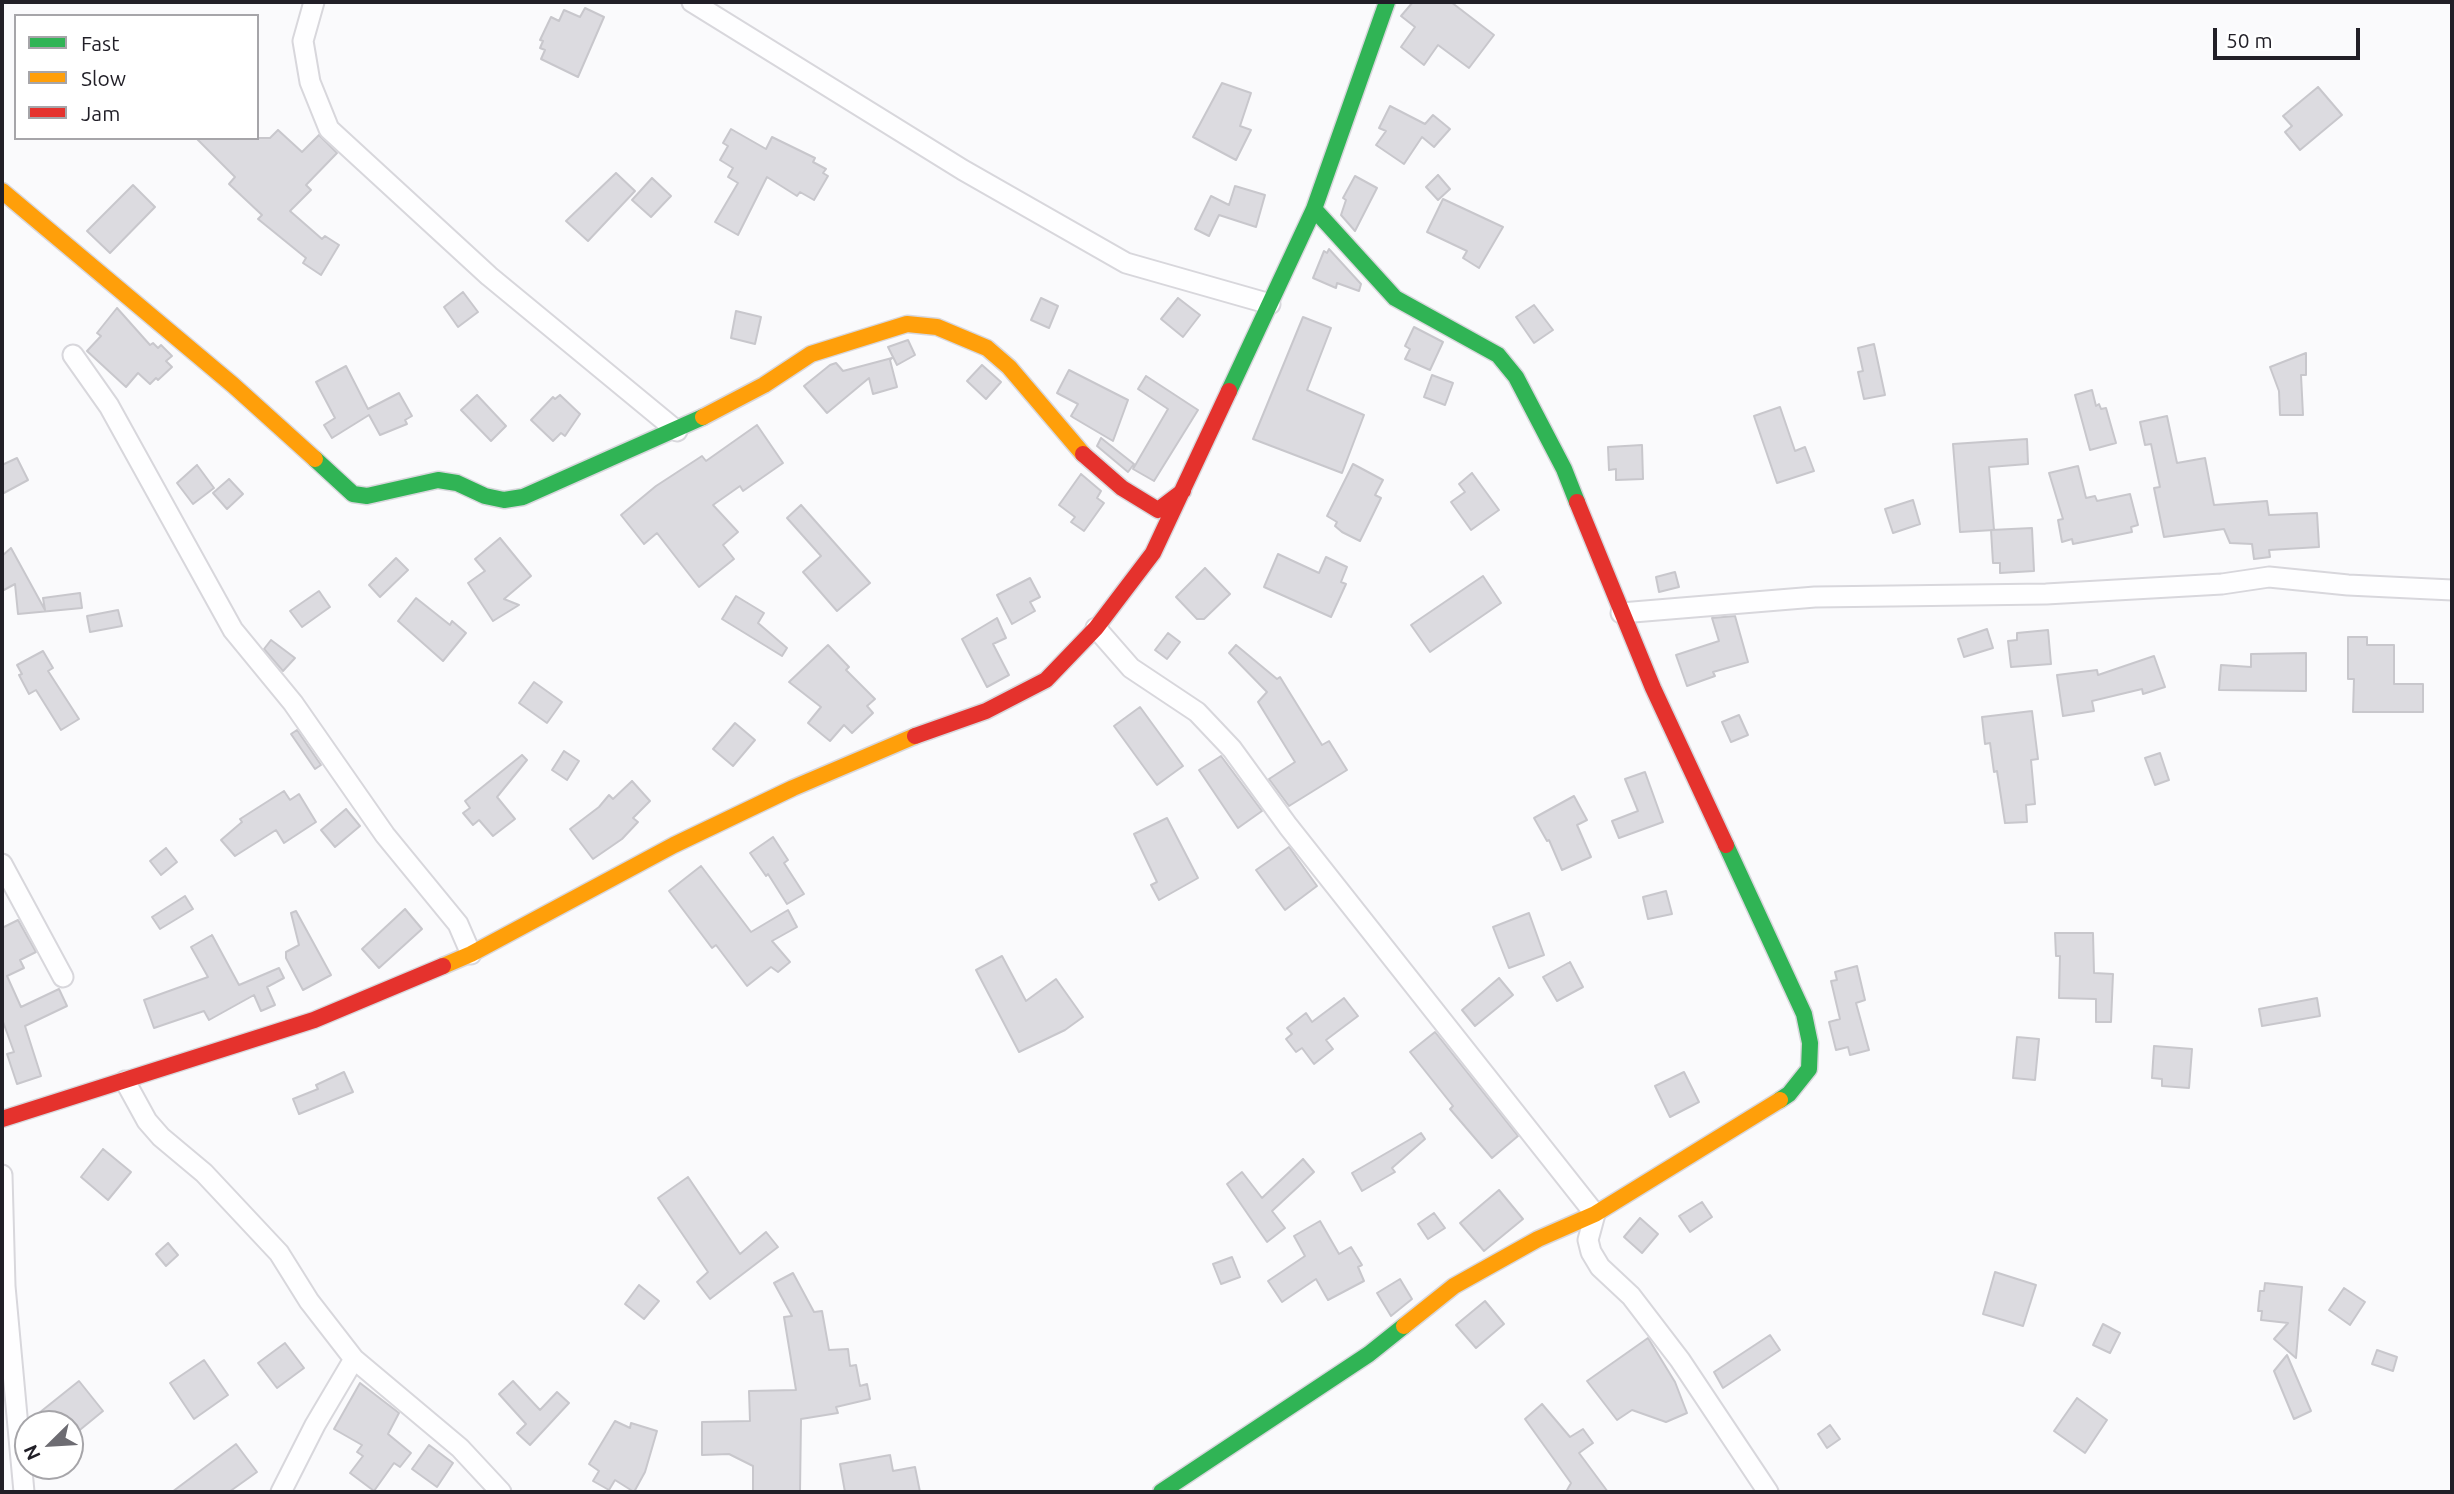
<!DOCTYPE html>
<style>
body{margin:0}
#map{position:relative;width:2454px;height:1494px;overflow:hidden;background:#fafafc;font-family:Ubuntu,sans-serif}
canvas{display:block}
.frame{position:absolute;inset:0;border:4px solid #211f27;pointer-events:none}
.legend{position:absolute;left:14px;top:14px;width:245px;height:126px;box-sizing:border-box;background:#fff;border:2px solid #a6a5a9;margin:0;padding:9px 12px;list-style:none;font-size:21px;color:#211f27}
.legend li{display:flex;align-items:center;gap:14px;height:35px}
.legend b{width:35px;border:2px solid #a6a5a9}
.north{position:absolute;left:14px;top:1410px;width:70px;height:70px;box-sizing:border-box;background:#fff;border:2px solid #a6a5a9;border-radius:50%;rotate:246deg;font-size:19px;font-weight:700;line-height:28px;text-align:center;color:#211f27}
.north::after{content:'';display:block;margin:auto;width:24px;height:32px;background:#6d6c72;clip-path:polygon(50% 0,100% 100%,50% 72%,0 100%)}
.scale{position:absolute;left:2213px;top:28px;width:147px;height:32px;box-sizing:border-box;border:4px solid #211f27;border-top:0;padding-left:9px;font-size:21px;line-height:24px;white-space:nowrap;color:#211f27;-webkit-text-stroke:5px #fff;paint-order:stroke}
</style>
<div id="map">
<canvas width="2454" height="1494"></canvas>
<div class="frame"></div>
<ul class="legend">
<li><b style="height:9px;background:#30b455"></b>Fast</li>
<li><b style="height:9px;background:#ff9f0a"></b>Slow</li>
<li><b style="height:9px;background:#e5322d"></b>Jam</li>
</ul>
<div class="north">N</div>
<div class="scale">50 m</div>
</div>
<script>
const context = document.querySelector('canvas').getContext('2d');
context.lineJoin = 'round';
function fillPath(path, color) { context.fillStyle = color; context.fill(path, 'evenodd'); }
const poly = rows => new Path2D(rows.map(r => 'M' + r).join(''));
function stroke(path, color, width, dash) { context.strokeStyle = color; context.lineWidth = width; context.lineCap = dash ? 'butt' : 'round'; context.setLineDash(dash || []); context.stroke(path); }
const building = poly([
 [1413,2,1451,2,1494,35,1469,68,1438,45,1424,65,1401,47,1415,27,1401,16,1413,2],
 [585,8,604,17,578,77,541,59,545,50,540,48,543,41,540,40,551,17,559,21,564,10,580,17,585,8],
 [1222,83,1251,93,1240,126,1251,130,1236,160,1193,137,1222,83],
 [2318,87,2342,115,2300,150,2285,132,2292,126,2283,116,2318,87],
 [1390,106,1425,124,1433,115,1450,129,1434,147,1422,137,1404,164,1376,145,1386,131,1379,128,1390,106],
 [731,129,766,149,772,137,815,158,813,162,826,169,823,173,828,176,814,200,800,192,797,196,767,177,738,235,715,222,738,183,728,177,733,168,720,160,728,146,723,143,731,129],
 [278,130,302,152,319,135,337,153,306,185,311,190,290,211,322,239,325,236,339,245,321,275,303,263,306,258,258,219,262,215,229,184,235,177,196,138,270,138,278,130],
 [616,173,635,191,588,241,566,221,616,173],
 [1438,175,1450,189,1438,200,1426,187,1438,175],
 [1355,176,1377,188,1355,231,1341,215,1346,200,1343,198,1355,176],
 [652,178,671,196,651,217,632,200,652,178],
 [133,185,155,207,110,253,87,231,133,185],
 [1235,186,1265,195,1256,227,1219,215,1209,236,1195,229,1211,196,1229,205,1235,186],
 [1443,199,1503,227,1479,268,1463,258,1467,251,1427,232,1443,199],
 [1329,249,1361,284,1359,291,1337,283,1336,288,1313,278,1324,251,1327,253,1329,249],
 [463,292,478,312,458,327,444,307,463,292],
 [1041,298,1058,306,1049,328,1031,320,1041,298],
 [1178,298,1200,315,1183,337,1161,319,1178,298],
 [1534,305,1553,330,1534,343,1516,317,1534,305],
 [117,308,150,345,153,343,158,348,161,345,172,356,166,361,172,367,158,380,156,378,150,384,138,373,126,387,87,351,101,336,97,333,117,308],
 [736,311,761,317,755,344,731,338,736,311],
 [1303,317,1331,328,1307,390,1364,415,1342,473,1253,439,1303,317],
 [1414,327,1443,342,1430,370,1405,359,1410,349,1405,346,1414,327],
 [908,340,915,355,897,365,888,347,908,340],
 [1874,344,1885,395,1864,399,1858,372,1863,371,1858,348,1874,344],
 [2306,353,2306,375,2301,375,2303,415,2280,415,2279,391,2270,367,2306,353],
 [892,358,890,360,897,387,873,394,869,378,827,413,804,386,830,365,836,363,843,371,892,358],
 [982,365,1001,382,986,399,967,381,982,365],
 [346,366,368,409,399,393,412,416,405,420,407,424,380,435,369,415,332,438,324,425,335,418,316,382,346,366],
 [1069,370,1128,400,1113,441,1074,418,1071,416,1078,404,1057,393,1069,370],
 [1432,375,1453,383,1445,405,1424,397,1432,375],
 [1146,376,1198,410,1154,481,1133,469,1168,409,1138,389,1146,376],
 [2092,390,2096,406,2099,404,2101,409,2106,408,2116,443,2090,450,2075,395,2092,390],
 [477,395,506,426,491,441,461,410,477,395],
 [560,395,580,414,565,436,561,433,553,441,531,420,553,397,555,399,560,395],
 [1780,407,1795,451,1805,447,1814,471,1777,483,1754,416,1780,407],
 [2167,416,2177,463,2205,458,2214,505,2267,501,2269,515,2317,513,2319,547,2269,550,2270,557,2254,559,2252,544,2230,543,2224,529,2164,537,2154,488,2160,487,2151,444,2145,445,2140,422,2167,416],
 [757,425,783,463,743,491,740,486,713,505,738,532,723,545,734,559,699,587,657,533,644,544,621,515,656,486,702,456,706,461,757,425],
 [1101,438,1134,464,1128,472,1097,446,1101,438],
 [2027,439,2028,464,1989,467,1994,530,1960,532,1953,444,2027,439],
 [1642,445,1643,479,1616,480,1616,469,1609,470,1608,447,1642,445],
 [17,458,28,480,2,494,2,465,17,458],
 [1353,464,1383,480,1375,495,1381,498,1360,541,1342,532,1335,526,1337,522,1327,516,1353,464],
 [197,465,214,488,193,504,177,483,197,465],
 [2078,466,2086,498,2095,496,2097,501,2130,494,2138,525,2131,527,2132,532,2073,544,2072,539,2062,542,2058,520,2063,519,2049,473,2078,466],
 [1472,473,1499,510,1471,530,1451,502,1465,492,1459,484,1472,473],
 [1081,474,1101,491,1097,498,1104,503,1084,531,1071,522,1075,517,1059,505,1081,474],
 [229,479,243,494,227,509,213,493,229,479],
 [1913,500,1920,524,1893,533,1885,509,1913,500],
 [801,505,870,583,837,611,803,572,821,556,787,518,801,505],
 [2032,528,2034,571,2000,573,2000,563,1993,563,1991,530,2032,528],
 [500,538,531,576,504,599,519,605,493,621,468,583,485,571,475,559,500,538],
 [11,548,45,610,43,598,80,593,82,608,18,614,15,584,2,591,2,556,11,548],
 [1278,554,1319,573,1326,557,1347,567,1341,582,1346,584,1331,617,1264,587,1278,554],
 [396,558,408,570,380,597,369,585,396,558],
 [1205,568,1230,594,1204,619,1197,619,1176,597,1205,568],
 [1675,572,1679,587,1659,592,1656,577,1675,572],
 [1483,576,1501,603,1430,652,1411,625,1483,576],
 [1030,578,1040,597,1030,602,1035,611,1012,624,997,595,1030,578],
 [319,591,330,607,302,627,290,611,319,591],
 [736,596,764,613,758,623,787,648,782,656,722,619,736,596],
 [416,598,450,625,452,621,466,633,443,661,398,621,416,598],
 [118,610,122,626,90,632,87,616,118,610],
 [1735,616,1748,662,1713,672,1715,676,1687,686,1676,655,1719,641,1712,618,1735,616],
 [997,618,1006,638,993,644,1009,675,987,687,962,639,997,618],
 [1987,629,1993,648,1964,657,1958,639,1987,629],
 [2048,630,2051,664,2011,667,2008,641,2017,640,2017,633,2048,630],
 [1168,633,1180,642,1167,659,1155,650,1168,633],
 [2348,637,2367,637,2367,645,2394,645,2394,684,2423,684,2423,712,2353,712,2354,679,2348,679,2348,637],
 [271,640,295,658,283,671,264,649,271,640],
 [828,645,849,667,846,670,875,699,867,706,873,713,852,733,844,725,830,741,808,723,821,707,789,682,828,645],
 [1236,645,1277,679,1280,677,1322,745,1329,741,1347,770,1289,806,1269,779,1295,762,1258,702,1267,692,1229,653,1236,645],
 [43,651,53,668,48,671,79,719,61,730,36,690,29,694,19,675,22,674,17,665,43,651],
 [2306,653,2306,691,2219,690,2221,665,2251,667,2251,654,2306,653],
 [2154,656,2165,687,2143,694,2142,689,2092,701,2094,711,2063,716,2057,675,2097,670,2098,675,2154,656],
 [534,682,562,702,547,723,519,703,534,682],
 [1140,707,1183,766,1157,785,1114,726,1140,707],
 [2032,711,2038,759,2031,760,2035,804,2026,805,2027,822,2005,823,1997,771,1994,772,1990,743,1985,744,1982,717,2032,711],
 [1739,715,1748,735,1731,742,1722,722,1739,715],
 [735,723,755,740,733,766,713,749,735,723],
 [297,730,321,765,315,769,291,734,297,730],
 [564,751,579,761,567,780,552,770,564,751],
 [2160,753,2169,780,2155,785,2145,758,2160,753],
 [522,755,527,760,497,797,515,819,493,836,479,820,473,825,463,813,470,808,465,801,522,755],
 [1221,756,1262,811,1238,828,1199,770,1221,756],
 [1645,772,1663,822,1619,838,1612,821,1638,811,1625,779,1645,772],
 [632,781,650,801,633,818,638,822,622,839,593,859,570,829,599,807,609,795,613,799,632,781],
 [284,791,290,800,299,794,316,822,284,843,276,830,235,856,221,840,242,822,240,819,284,791],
 [1574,796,1587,820,1577,825,1591,857,1562,870,1549,840,1547,841,1534,818,1574,796],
 [346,809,360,826,335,847,321,830,346,809],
 [1167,818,1198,878,1159,900,1151,885,1157,882,1134,834,1167,818],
 [773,837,788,860,784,863,804,894,787,904,768,874,766,876,750,853,773,837],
 [1289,847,1317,886,1285,910,1256,870,1289,847],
 [166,848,177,862,161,875,150,861,166,848],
 [701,866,751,932,788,910,797,927,772,941,790,962,778,972,771,967,747,986,716,945,712,948,669,891,701,866],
 [1666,891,1672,914,1648,919,1643,897,1666,891],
 [185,896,193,909,160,929,152,917,185,896],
 [405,909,422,929,379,968,362,949,405,909],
 [296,911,331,975,303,990,286,958,286,952,299,945,291,913,296,911],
 [1529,913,1544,955,1509,968,1493,927,1529,913],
 [18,920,36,952,20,960,24,968,7,976,21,1007,59,989,67,1006,25,1026,41,1076,17,1084,7,1054,14,1052,2,1019,2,928,18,920],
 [2055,933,2093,933,2094,973,2113,974,2111,1022,2096,1022,2096,999,2059,998,2060,956,2056,956,2055,933],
 [212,935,239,985,279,968,284,978,267,987,275,1005,261,1011,254,995,209,1020,204,1011,154,1028,144,1000,208,977,191,947,212,935],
 [1002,956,1026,1001,1056,979,1083,1017,1065,1030,1019,1052,976,970,1002,956],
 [1570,962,1583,987,1557,1001,1543,977,1570,962],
 [1857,966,1865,1000,1856,1003,1869,1050,1850,1055,1848,1047,1836,1050,1829,1022,1840,1019,1831,981,1837,980,1835,972,1857,966],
 [1499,978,1513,995,1475,1026,1462,1010,1499,978],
 [1344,998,1358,1016,1326,1040,1333,1049,1314,1064,1302,1048,1296,1052,1286,1039,1292,1034,1287,1028,1306,1013,1312,1022,1344,998],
 [2317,998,2320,1016,2262,1026,2259,1009,2317,998],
 [1435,1032,1518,1136,1492,1158,1450,1109,1453,1106,1410,1052,1435,1032],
 [2017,1037,2039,1039,2035,1080,2013,1078,2017,1037],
 [2154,1046,2192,1049,2189,1088,2162,1086,2162,1079,2152,1078,2154,1046],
 [344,1072,353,1092,299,1114,293,1099,318,1089,316,1085,344,1072],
 [1684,1072,1699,1102,1670,1117,1655,1086,1684,1072],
 [1421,1133,1425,1139,1392,1168,1395,1172,1362,1191,1352,1173,1421,1133],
 [103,1149,131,1172,108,1200,81,1177,103,1149],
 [1303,1159,1314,1172,1272,1211,1285,1228,1267,1242,1227,1184,1242,1172,1262,1198,1303,1159],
 [688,1177,740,1254,766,1232,778,1247,710,1299,697,1282,708,1272,658,1198,688,1177],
 [1499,1190,1523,1219,1484,1251,1460,1223,1499,1190],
 [1702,1202,1712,1217,1690,1232,1679,1216,1702,1202],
 [1434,1213,1445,1228,1428,1239,1418,1224,1434,1213],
 [1640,1218,1658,1234,1642,1253,1624,1237,1640,1218],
 [1320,1221,1339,1254,1351,1247,1362,1265,1358,1267,1364,1281,1328,1300,1316,1279,1282,1302,1268,1281,1305,1256,1294,1236,1320,1221],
 [168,1243,178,1255,166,1266,156,1254,168,1243],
 [1232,1257,1240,1277,1221,1284,1213,1264,1232,1257],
 [1995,1272,2036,1285,2023,1326,1983,1314,1995,1272],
 [793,1273,814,1312,822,1311,829,1350,848,1349,850,1366,856,1365,860,1386,867,1384,870,1399,836,1407,838,1413,801,1419,800,1492,753,1492,753,1466,729,1454,702,1455,702,1422,750,1421,749,1391,796,1390,784,1317,792,1316,774,1283,793,1273],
 [1400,1279,1412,1299,1391,1316,1377,1293,1400,1279],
 [2265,1283,2302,1287,2296,1358,2274,1339,2288,1323,2261,1320,2262,1311,2258,1311,2260,1291,2264,1291,2265,1283],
 [639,1285,659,1301,644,1319,625,1304,639,1285],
 [2344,1288,2365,1302,2350,1325,2329,1310,2344,1288],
 [1485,1301,1504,1324,1476,1348,1456,1325,1485,1301],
 [2103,1324,2120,1333,2110,1353,2093,1345,2103,1324],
 [1770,1335,1780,1350,1723,1388,1714,1372,1770,1335],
 [1648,1338,1675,1382,1687,1413,1666,1422,1632,1410,1617,1420,1587,1381,1648,1338],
 [285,1343,304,1368,277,1388,258,1363,285,1343],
 [2377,1350,2397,1357,2393,1371,2372,1364,2377,1350],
 [2287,1355,2311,1411,2294,1419,2274,1371,2287,1355],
 [204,1360,228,1395,194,1419,170,1383,204,1360],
 [79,1381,103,1411,70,1438,70,1424,48,1424,39,1413,79,1381],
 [513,1381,540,1410,557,1392,569,1403,530,1445,517,1433,526,1424,499,1394,513,1381],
 [360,1383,399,1413,388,1434,411,1453,400,1467,394,1463,374,1491,350,1473,363,1456,357,1452,362,1445,334,1429,360,1383],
 [2077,1398,2107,1420,2085,1453,2054,1431,2077,1398],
 [1542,1404,1570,1437,1583,1429,1593,1443,1579,1453,1608,1492,1566,1492,1571,1483,1525,1419,1542,1404],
 [615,1421,630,1428,631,1423,657,1431,645,1472,634,1492,615,1480,609,1490,593,1481,599,1471,589,1464,615,1421],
 [1830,1425,1840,1439,1827,1448,1818,1434,1830,1425],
 [236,1444,257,1472,229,1492,172,1492,236,1444],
 [429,1445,453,1463,437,1487,412,1469,429,1445],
 [890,1455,893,1471,915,1467,920,1492,845,1492,840,1464,890,1455]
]);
fillPath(building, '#dcdbe0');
stroke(building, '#c8c7cc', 2);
const street = poly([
 [314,2,303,41,310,82,329,129,489,276,677,431],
 [692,2,963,170,1126,263,1270,304],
 [73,355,109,406,233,630,293,703,385,835,458,924,471,954],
 [1621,613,1815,597,2046,594,2222,584,2269,577,2348,585,2452,590],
 [1096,628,1131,668,1197,712,1232,749,1288,826,1595,1214,1588,1240,1591,1252,1600,1267,1631,1296,1680,1360,1768,1492],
 [2,864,63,977],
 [125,1081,147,1121,161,1137,204,1173,279,1253,309,1301,354,1359,460,1448,501,1492],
 [2,1175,5,1286,24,1492],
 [281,1492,315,1425,354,1359]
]);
const fast = poly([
 [1314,209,1395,298,1498,355,1516,377,1564,469,1577,502],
 [1229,391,1314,209,1387,2],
 [315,459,353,494,367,496,438,480,457,483,485,496,504,500,523,497,703,417],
 [1726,845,1804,1014,1810,1043,1809,1069,1789,1094,1780,1100],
 [1161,1492,1369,1354,1404,1326]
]);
const slow = poly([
 [2,191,233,385,315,459],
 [703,417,764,385,811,354,907,324,937,327,987,348,1009,367,1083,454],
 [443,966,471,954,674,845,793,788,915,736],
 [1404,1326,1454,1286,1538,1239,1595,1214,1780,1100]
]);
const jam = poly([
 [1083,454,1122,488,1158,510,1183,491],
 [1577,502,1653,688,1726,845],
 [915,736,986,711,1046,680,1096,628,1153,553,1229,391],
 [2,1119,314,1020,443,966]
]);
stroke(street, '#d8d7dc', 23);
stroke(fast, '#d8d7dc', 19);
stroke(slow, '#d8d7dc', 19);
stroke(jam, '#d8d7dc', 19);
stroke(street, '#fefeff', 19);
stroke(fast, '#30b455', 16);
stroke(slow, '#ff9f0a', 16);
stroke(jam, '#e5322d', 16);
</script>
